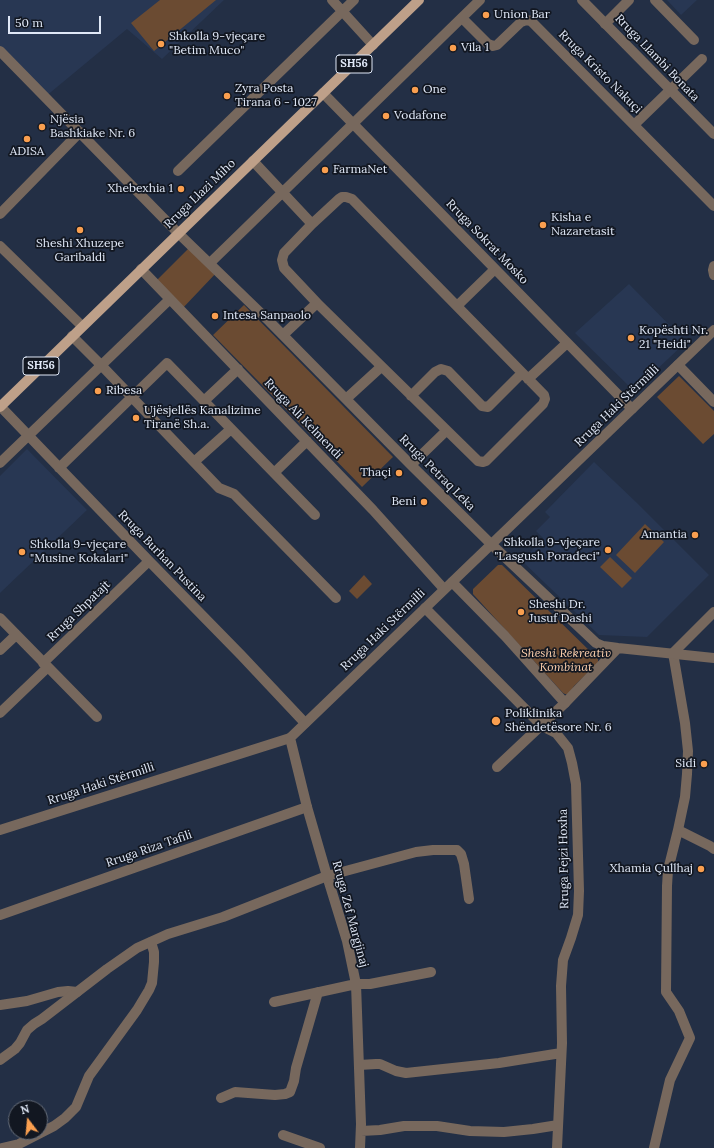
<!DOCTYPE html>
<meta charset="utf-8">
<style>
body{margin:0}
#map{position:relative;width:714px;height:1148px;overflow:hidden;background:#232f45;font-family:Lora,serif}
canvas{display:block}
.north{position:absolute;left:8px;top:1100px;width:40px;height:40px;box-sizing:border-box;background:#121721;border:1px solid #646b77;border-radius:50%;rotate:344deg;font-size:11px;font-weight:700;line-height:16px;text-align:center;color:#e0e8f7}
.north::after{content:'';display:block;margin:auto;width:14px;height:18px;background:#fa9f4f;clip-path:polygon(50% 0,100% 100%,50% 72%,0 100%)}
.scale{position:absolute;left:8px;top:16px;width:93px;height:18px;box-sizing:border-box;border:2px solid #e0e8f7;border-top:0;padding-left:5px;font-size:12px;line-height:14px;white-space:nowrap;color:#e0e8f7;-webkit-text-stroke:3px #121721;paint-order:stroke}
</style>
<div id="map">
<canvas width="714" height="1148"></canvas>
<div class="north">N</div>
<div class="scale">50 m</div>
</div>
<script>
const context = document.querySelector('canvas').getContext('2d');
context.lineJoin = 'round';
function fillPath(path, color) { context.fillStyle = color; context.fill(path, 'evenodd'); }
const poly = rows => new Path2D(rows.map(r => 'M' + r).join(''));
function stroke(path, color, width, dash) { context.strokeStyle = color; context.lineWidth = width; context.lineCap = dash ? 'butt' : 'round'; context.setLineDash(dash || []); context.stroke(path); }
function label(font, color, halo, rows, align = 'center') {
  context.font = font + ' Lora,serif'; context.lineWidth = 3.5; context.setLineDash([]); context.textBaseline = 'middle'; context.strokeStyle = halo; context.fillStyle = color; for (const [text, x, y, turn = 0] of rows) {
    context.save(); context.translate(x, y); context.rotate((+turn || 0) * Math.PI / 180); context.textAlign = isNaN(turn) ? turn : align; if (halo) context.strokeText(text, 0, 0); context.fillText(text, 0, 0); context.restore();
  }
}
fillPath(poly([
 [0,0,224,0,162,59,127,29,45,97,0,51],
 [667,0,697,0,681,15],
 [629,284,686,342,634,391,575,333],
 [27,449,87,510,0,593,0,476],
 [594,462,637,503,709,575,647,637,599,635,522,561,543,538,536,531,550,517,545,512]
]), '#283753');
fillPath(poly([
 [160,0,216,0,154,51,131,23],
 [191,246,218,271,181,310,154,283],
 [244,305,393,457,362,487,213,335],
 [679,376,714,411,714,434,703,444,657,397],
 [645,524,664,542,635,573,616,555],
 [610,557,632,578,622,588,600,567],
 [498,565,502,565,598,659,598,663,574,686,569,694,565,694,563,693,473,594,473,589],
 [364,575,372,584,357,599,349,591]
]), '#6b4b32');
stroke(poly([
 [332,0,373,45],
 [655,0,694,40],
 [462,18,488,44,493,46,497,45,521,22,526,20,531,21,714,206],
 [605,24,629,0],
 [323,93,632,409],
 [634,125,702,59],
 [253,161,312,224],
 [178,171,354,0],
 [342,197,346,197,352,199,544,395,545,399,543,404,486,461,483,462,478,461,476,459,317,303,284,268,282,260,284,253,312,224,339,199,342,197],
 [178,233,269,321,411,465,491,544],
 [210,263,480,0],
 [714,266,713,270,714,275],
 [141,269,373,510,444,589],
 [457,306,495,269],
 [283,335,317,303],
 [72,336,101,365,194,462,219,488,234,494,336,598],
 [678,365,714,402],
 [528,379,567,343],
 [411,396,435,372,441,369,448,371,482,406,488,407,522,373],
 [346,399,381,367],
 [204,401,238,369],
 [0,406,151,563,241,655,305,723],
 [194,462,231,429],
 [0,463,170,299],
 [411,465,446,431],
 [59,468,167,363,315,515],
 [274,473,307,441],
 [425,608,542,726,556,733,568,748,572,763,576,784,579,891,578,915,571,938,563,960,561,986,562,1043,557,1148],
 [0,618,97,717],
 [0,650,16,635],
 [43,663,149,561],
 [0,713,48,667],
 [497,767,565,703],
 [0,830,290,738],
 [678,830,710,846,714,849],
 [0,915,307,807],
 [274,1002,356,984,370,984,431,972],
 [0,1005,27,1001,58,992,68,991,77,992],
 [359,1065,376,1064,380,1064,396,1071,406,1073,499,1063,561,1053],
 [221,1098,235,1092,275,1095,285,1094,290,1092,294,1081,296,1068,318,992],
 [361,1131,380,1130,404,1126,437,1126,470,1131,504,1132,533,1129,558,1125],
 [283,1135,320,1148],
 [2,1148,19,1144,54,1126,65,1118,76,1107,89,1076,137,1010,149,990,152,983,154,962,154,952,151,942],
 [360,1148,361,1124,356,984,347,941,327,876,416,852,433,850,457,850,461,854,464,864,469,899],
 [654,1148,670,1080,690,1038,679,1011,666,992,667,886,668,870,678,830,685,797,687,774,688,751,685,723,673,653,714,612]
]), '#77685d', 10);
stroke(poly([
 [582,0,714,134],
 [0,51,178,233],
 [0,214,80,132],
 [0,246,82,326],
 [491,544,596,643,603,646,618,648,714,658],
 [452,582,505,636,565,703,618,648],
 [0,1060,15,1049,20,1043,27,1030,34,1024,42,1019,107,969,137,948,168,934,223,917,327,876,307,807,290,738,714,330]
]), '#77685d', 10);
stroke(poly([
 [0,407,419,0]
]), '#bea089', 10);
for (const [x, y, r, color] of [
 [486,15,4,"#fa9f4f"],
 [161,44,4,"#fa9f4f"],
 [453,48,4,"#fa9f4f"],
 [415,90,4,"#fa9f4f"],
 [227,96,4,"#fa9f4f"],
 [386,116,4,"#fa9f4f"],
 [42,127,4,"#fa9f4f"],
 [27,139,4,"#fa9f4f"],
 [325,170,4,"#fa9f4f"],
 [181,189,4,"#fa9f4f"],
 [543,225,4,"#fa9f4f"],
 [80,230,4,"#fa9f4f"],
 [215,316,4,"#fa9f4f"],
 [631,338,4,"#fa9f4f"],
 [98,391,4,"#fa9f4f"],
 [136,418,4,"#fa9f4f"],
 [399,473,4,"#fa9f4f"],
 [424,502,4,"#fa9f4f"],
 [695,535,4,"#fa9f4f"],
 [608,550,4,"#fa9f4f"],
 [22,552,4,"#fa9f4f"],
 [521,612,4,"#fa9f4f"],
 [496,721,5,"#fa9f4f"],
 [704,764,4,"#fa9f4f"],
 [701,869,4,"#fa9f4f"]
]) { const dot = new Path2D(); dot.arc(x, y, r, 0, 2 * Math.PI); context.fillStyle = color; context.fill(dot); stroke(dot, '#121721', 1.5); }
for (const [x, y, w] of [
 [354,64,36],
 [41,366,36]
]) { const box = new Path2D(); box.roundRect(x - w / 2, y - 9, w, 18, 3); context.fillStyle = '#121721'; context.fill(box); stroke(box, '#e0e8f7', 1); }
label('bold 11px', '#e0e8f7', null, [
 ["SH56",354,64],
 ["SH56",41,366]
]);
label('12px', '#e0e8f7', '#121721', [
 ["Union Bar",494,15],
 ["Shkolla 9-vjeçare",169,37],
 ["\"Betim Muco\"",169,51],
 ["Vila 1",461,48],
 ["Zyra Posta",235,89],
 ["Tirana 6 - 1027",235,103],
 ["One",423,90],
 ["Vodafone",394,116],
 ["Njësia",50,120],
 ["Bashkiake Nr. 6",50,134],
 ["ADISA",27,152,"center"],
 ["FarmaNet",333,170],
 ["Xhebexhia 1",173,189,"right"],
 ["Kisha e",551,218],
 ["Nazaretasit",551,232],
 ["Sheshi Xhuzepe",80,244,"center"],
 ["Garibaldi",80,258,"center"],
 ["Intesa Sanpaolo",223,316],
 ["Kopështi Nr.",639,331],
 ["21 \"Heidi\"",639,345],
 ["Ribesa",106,391],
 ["Ujësjellës Kanalizime",144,411],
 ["Tiranë Sh.a.",144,425],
 ["Thaçi",391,473,"right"],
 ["Beni",416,502,"right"],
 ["Amantia",687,535,"right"],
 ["Shkolla 9-vjeçare",600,543,"right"],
 ["\"Lasgush Poradeci\"",600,557,"right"],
 ["Shkolla 9-vjeçare",30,545],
 ["\"Musine Kokalari\"",30,559],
 ["Sheshi Dr.",529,605],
 ["Jusuf Dashi",529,619],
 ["Poliklinika",505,714],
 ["Shëndetësore Nr. 6",505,728],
 ["Sidi",696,764,"right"],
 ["Xhamia Çullhaj",693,869,"right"]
], 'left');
label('12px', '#e0e8f7', '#121721', [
 ["Rruga Llambi Bonata",657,58,46],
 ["Rruga Kristo Nakuçi",600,72,45],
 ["Rruga Llazi Miho",200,194,-44],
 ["Rruga Sokrat Mosko",487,242,46],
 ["Rruga Haki Stërmilli",617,406,-44],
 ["Rruga Ali Kelmendi",303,419,46],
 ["Rruga Petraq Leka",437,473,45],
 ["Rruga Burhan Pustina",162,556,46],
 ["Rruga Shpatajt",79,611,-44],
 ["Rruga Haki Stërmilli",383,630,-44],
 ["Rruga Haki Stërmilli",101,784,-18],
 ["Rruga Riza Tafili",149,849,-19],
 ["Rruga Fejzi Hoxha",564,859,-91],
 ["Rruga Zef Margjinaj",350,914,75]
]);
label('italic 12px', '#fed0ad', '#121721', [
 ["Sheshi Rekreativ",566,654],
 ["Kombinat",566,668]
]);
</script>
